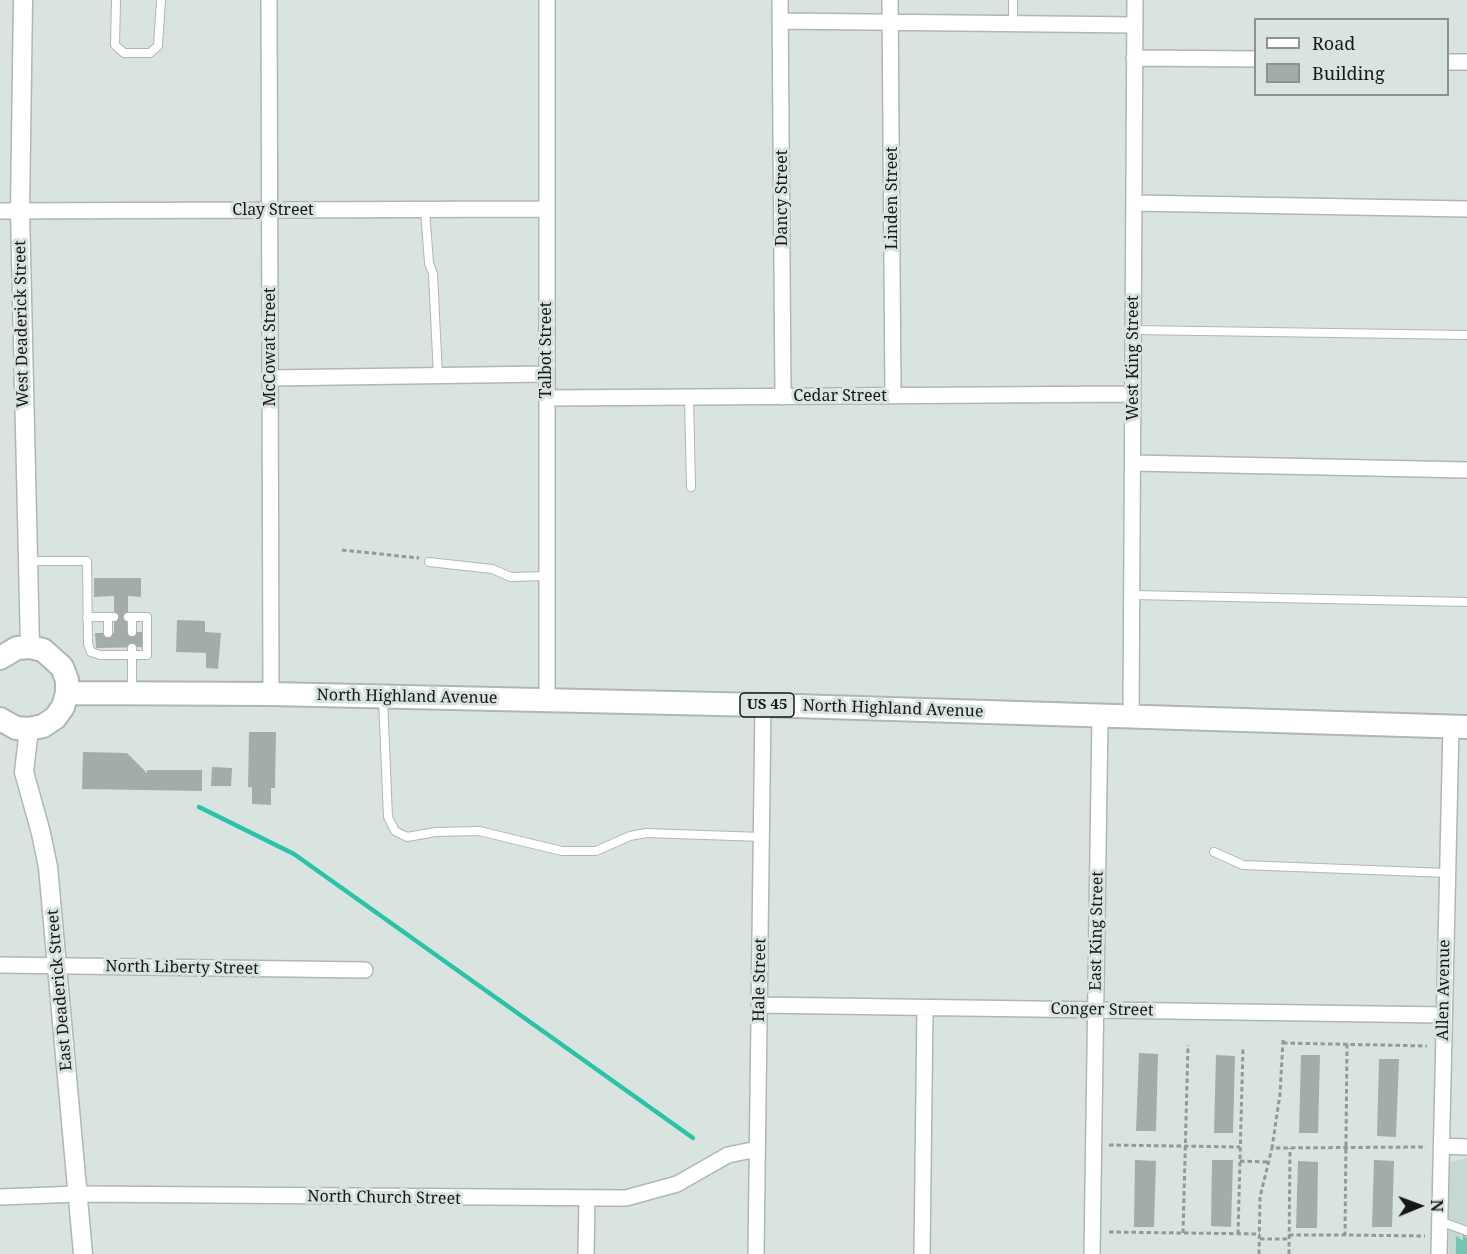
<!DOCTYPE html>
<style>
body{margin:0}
#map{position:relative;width:1467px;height:1254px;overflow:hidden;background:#d9e3e0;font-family:"Noto Serif",serif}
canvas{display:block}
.legend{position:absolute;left:1254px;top:18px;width:195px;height:78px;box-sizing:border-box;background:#d9e3e0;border:2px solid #8b9290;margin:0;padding:8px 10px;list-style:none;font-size:18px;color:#151817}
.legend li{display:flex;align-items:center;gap:12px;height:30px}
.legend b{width:30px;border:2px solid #8b9290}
.north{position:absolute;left:1389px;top:1176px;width:60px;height:60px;-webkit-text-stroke:4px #d9e3e0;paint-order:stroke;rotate:89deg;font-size:16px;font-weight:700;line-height:24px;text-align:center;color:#151817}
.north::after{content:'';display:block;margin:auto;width:21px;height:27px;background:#151817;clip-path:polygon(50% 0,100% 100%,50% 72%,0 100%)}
</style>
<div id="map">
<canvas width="1467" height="1254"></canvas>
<ul class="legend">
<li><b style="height:8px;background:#fff"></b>Road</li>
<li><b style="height:16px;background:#a3aca9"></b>Building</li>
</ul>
<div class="north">N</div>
</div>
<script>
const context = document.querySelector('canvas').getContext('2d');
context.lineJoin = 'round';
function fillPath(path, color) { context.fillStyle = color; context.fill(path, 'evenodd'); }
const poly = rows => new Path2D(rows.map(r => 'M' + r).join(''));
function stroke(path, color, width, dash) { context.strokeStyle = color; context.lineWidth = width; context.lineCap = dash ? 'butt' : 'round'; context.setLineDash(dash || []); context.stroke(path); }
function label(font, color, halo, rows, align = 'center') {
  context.font = font + ' "Noto Serif",serif'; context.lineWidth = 6; context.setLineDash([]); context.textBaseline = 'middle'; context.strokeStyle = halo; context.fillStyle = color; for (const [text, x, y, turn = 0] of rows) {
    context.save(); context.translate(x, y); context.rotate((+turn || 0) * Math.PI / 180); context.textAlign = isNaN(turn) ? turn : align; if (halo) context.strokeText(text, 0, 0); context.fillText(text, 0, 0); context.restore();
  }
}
fillPath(poly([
 [1467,1158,1467,1254,1449,1254,1449,1169,1451,1162]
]), '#c6d8d3');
fillPath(poly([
 [1463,1234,1467,1238,1467,1254,1456,1254,1456,1236,1463,1241]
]), '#74c6b2');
stroke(poly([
 [199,807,294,854,693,1138]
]), '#29c3a6', 4.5);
fillPath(poly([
 [94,578,141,578,141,597,128,596,128,632,145,632,145,647,96,648,95,633,114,633,114,596,94,597],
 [177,620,205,621,205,632,221,633,218,669,206,668,206,653,176,652],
 [249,732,276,732,275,788,271,788,271,805,252,804,252,787,248,787],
 [83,752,127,753,147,773,147,770,202,770,202,791,82,789],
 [212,767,232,768,231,786,211,786],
 [1139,1053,1158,1054,1156,1131,1136,1131],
 [1216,1055,1235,1056,1233,1133,1214,1133],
 [1301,1055,1320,1055,1318,1133,1299,1133],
 [1379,1059,1399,1059,1396,1137,1377,1136],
 [1135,1160,1156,1161,1154,1227,1134,1227],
 [1212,1160,1233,1160,1231,1227,1211,1226],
 [1374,1160,1394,1161,1392,1227,1372,1227],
 [1298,1161,1318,1162,1317,1228,1296,1228]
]), '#a3aca9');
const service = poly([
 [116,0,115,45,124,53,150,53,158,46,161,0],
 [1013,24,1013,0],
 [425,210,429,263,433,274,438,376],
 [1133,330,1467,335],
 [689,397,691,487],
 [29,561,87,561,88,644,91,652,100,655,147,655,147,617,128,617],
 [429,562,492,569,511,577,548,576],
 [1133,595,1467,602],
 [87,617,114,617],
 [108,617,108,633],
 [132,617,132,632],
 [132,691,132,648],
 [383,699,388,817,395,831,407,837,436,832,479,831,562,851,596,851,630,836,646,833,762,837],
 [1214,852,1243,865,1447,873],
 [1439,1221,1467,1231]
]);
const minor = poly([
 [269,0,271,694],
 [547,0,547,700],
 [780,0,783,397],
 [890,0,893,396],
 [781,21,1135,25],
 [1134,58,1256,59],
 [1448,62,1467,62],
 [1134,203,1467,209],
 [0,211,547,209],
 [270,378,546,374],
 [546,398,1133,394],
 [1133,463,1467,470],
 [1131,717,1135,0],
 [0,965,365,970],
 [760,1005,1444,1015],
 [1441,1146,1467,1147],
 [0,1197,77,1194,626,1198,677,1184,728,1155,757,1149],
 [586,1254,587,1200],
 [756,1254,763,705],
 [922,1254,925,1008],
 [1092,1254,1100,716],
 [1439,1254,1451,726]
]);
const tertiary = poly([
 [23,0,20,211,30,647],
 [29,729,24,772,41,833,48,867,83,1254]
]);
const primary = poly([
 [0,658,17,648,30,647,43,650,62,667,67,680,67,693,63,707,55,718,43,726,29,729,16,728,0,719],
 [67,693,271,694,763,705,1467,727]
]);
stroke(service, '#aeb7b4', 10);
stroke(minor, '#aeb7b4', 18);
stroke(tertiary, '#aeb7b4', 21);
stroke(primary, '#aeb7b4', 26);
stroke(poly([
 [342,550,419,558],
 [1283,1040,1280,1094,1272,1148,1426,1147],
 [1283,1043,1427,1046],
 [1347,1044,1345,1235,1425,1236],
 [1109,1145,1240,1147],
 [1240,1161,1268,1162],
 [1109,1232,1260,1234],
 [1183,1233,1188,1045],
 [1238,1234,1243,1047],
 [1289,1235,1345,1235],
 [1260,1239,1289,1239],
 [1259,1254,1260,1197,1272,1148],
 [1289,1254,1290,1148]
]), '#929997', 3, [4.5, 3]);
stroke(service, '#fff', 8);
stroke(minor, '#fff', 15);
stroke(tertiary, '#fff', 18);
stroke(primary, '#fff', 22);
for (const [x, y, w] of [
 [767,705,54]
]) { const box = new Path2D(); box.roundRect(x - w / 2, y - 12, w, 24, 4.5); context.fillStyle = '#d9e3e0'; context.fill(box); stroke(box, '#151817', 1.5); }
label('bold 15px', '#151817', null, [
 ["US 45",767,705]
]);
label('16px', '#151817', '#d9e3e0', [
 ["Dancy Street",782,198,-90],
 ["Linden Street",892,198,-90],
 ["Clay Street",273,210],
 ["West Deaderick Street",22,324,-91],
 ["McCowat Street",270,347,-90],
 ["Talbot Street",546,350,-90],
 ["West King Street",1133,358,-90],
 ["Cedar Street",840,396],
 ["North Highland Avenue",407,697,1],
 ["North Highland Avenue",893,709,2],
 ["East King Street",1097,931,-89],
 ["North Liberty Street",182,968,1],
 ["Hale Street",760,980,-89],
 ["East Deaderick Street",60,990,-95],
 ["Allen Avenue",1444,990,-89],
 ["Conger Street",1102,1010,1],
 ["North Church Street",384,1198,1]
]);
</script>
